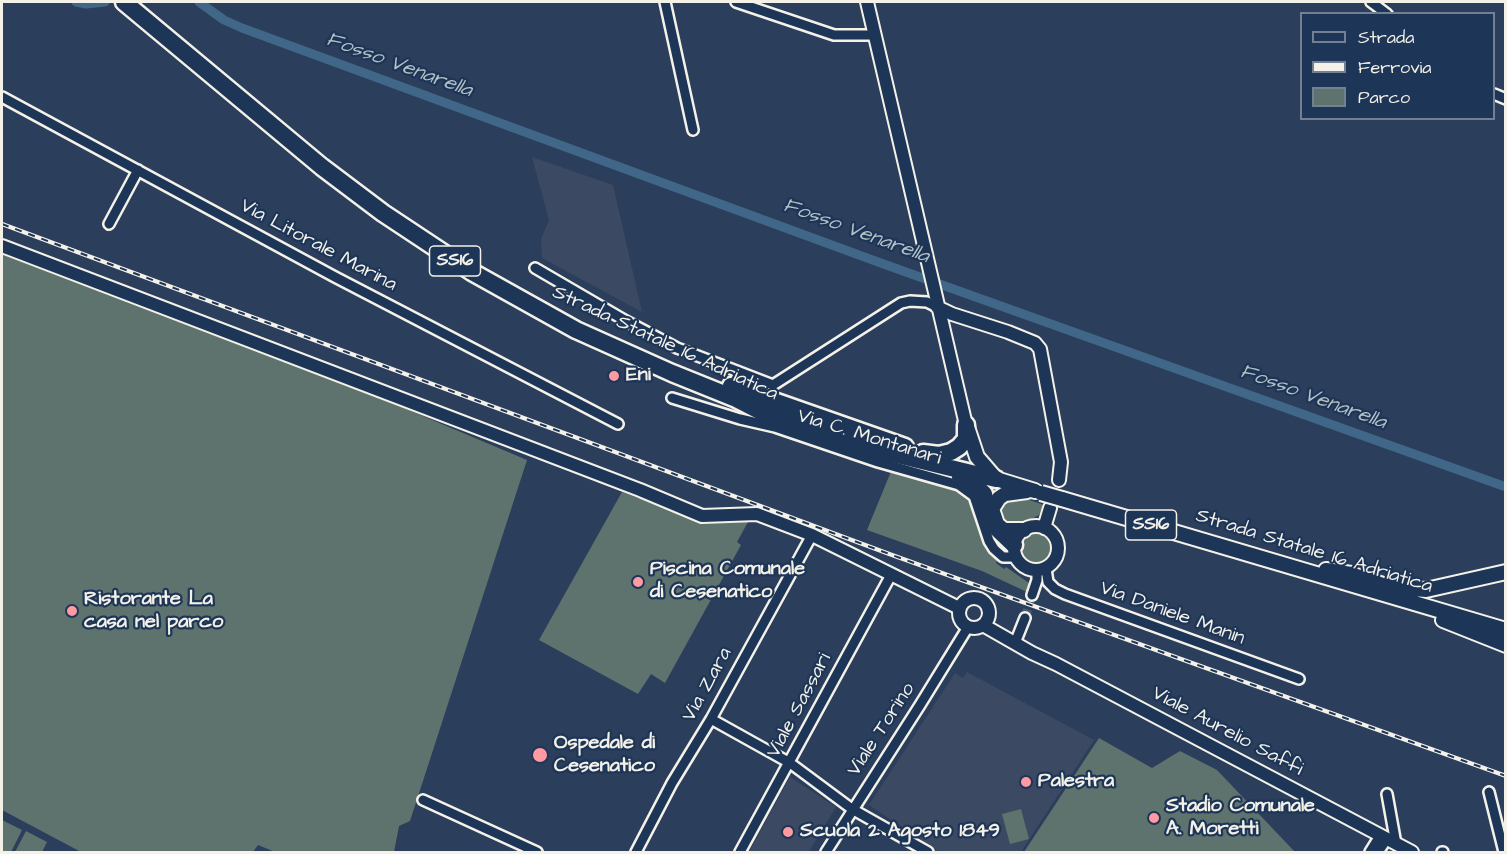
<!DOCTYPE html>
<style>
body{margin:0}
#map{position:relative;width:1507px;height:854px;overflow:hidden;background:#2b3e5c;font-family:"Architects Daughter",sans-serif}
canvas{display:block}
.frame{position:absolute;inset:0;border:3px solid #f4f1e8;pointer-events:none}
.legend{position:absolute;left:1300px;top:12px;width:195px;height:108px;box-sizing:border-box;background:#1d3557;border:2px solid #738091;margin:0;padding:8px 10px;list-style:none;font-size:18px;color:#f4f1e8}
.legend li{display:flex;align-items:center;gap:12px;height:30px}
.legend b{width:30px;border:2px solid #738091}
</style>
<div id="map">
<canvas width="1507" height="854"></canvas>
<div class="frame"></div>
<ul class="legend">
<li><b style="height:8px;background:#1d3557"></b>Strada</li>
<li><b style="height:8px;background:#f4f1e8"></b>Ferrovia</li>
<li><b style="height:16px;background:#5f736e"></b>Parco</li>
</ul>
</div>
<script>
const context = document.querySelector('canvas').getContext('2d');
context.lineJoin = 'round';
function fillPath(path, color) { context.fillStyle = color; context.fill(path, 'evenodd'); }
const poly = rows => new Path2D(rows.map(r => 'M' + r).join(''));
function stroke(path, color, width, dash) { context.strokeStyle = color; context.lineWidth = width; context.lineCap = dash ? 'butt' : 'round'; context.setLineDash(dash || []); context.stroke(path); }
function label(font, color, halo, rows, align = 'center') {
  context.font = font + ' "Architects Daughter",sans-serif'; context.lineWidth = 4.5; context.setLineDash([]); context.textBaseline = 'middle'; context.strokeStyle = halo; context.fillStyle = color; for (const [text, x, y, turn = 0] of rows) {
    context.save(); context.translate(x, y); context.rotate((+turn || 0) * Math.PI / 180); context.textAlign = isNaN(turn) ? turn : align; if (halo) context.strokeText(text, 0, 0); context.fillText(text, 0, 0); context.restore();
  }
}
fillPath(poly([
 [532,157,613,185,642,312,542,258,541,239,549,220],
 [967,672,1094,740,1021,852,939,852,869,805,955,673,963,678],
 [790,777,836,807,809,852,749,852]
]), '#3c4962');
fillPath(poly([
 [2,253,283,357,527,460,410,821,399,826,394,852,275,852,258,845,253,852,81,852,2,810],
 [892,469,962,490,968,497,972,505,985,546,997,559,996,563,1004,569,1006,567,1029,583,1030,587,1027,592,982,571,867,530],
 [622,492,695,519,748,522,737,542,741,545,665,683,651,674,638,694,539,640],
 [1021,497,1044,505,1039,515,1015,528,1002,525,996,509,1004,499],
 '1017 549a19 19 0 1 1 38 0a19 19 0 1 1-38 0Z',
 [1099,738,1152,768,1180,751,1217,770,1295,852,1024,852],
 [1021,809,1029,839,1010,844,1002,814],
 [2,820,22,830,11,852,2,852],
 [26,831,47,842,42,852,15,852]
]), '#5f736e');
stroke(poly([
 [76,2,86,4,105,2],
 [199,2,224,20,242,28,878,262,1506,487]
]), '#416788', 9);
stroke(poly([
 [1025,618,1032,595]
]), '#495971', 9, [9, 4.5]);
const street = poly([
 [665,2,693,130],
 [736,2,834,35,875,35],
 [1371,2,1387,14],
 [1494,94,1506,99],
 [2,97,335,277,618,424],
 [109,224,138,170],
 [535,268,626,321,677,348,773,385,901,303,910,301,927,302,937,307],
 [672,398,740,419,775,427,878,462,959,485,974,496,989,541,994,549,1003,557,1016,557],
 [1046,569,1048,582,1055,589,1065,594,1299,679],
 [1032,595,1037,580,1037,571],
 [1017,638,1025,618],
 [711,719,790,763,852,809,928,852],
 [1489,792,1504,852],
 [1387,794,1396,844],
 [423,800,537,852],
 [636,852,672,783,711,719,812,535],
 [740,852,891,575],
 [826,852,920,705,968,627],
 [1370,852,1380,836],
 [1378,852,1387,839],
 [1442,852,1443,852]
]);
const secondary = poly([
 [867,2,966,425],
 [2,246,640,490,702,516,757,514,812,535,959,608],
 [937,307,952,314,1008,332,1035,343,1040,349,1061,462,1059,480],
 '1014 548a22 22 0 1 1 44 0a22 22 0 1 1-44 0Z',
 [1044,528,1050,508],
 '959 613a15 15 0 1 1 30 0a15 15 0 1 1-30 0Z',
 [983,625,1032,653,1056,664,1412,852]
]);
const primary = poly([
 [967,427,977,457,996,479,1035,491],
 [1062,499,1506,630],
 [1024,530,1004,530,997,524,992,509,999,498,1005,494,1027,491],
 [1326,570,1351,574,1389,587,1426,590,1506,572],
 [1443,620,1506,645]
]);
const highway = poly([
 [124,2,322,167,383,213,472,272,576,330,672,373,734,398,769,416,852,444,996,479],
 [731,386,905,447],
 [923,453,939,455,951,452,959,447,966,439,966,425],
 [960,477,972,482,984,494,992,524,1014,545]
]);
stroke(street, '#f4f1e8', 14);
stroke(secondary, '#f4f1e8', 16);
stroke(primary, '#f4f1e8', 18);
stroke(highway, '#f4f1e8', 21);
stroke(street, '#1d3557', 9);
stroke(secondary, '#1d3557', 12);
stroke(primary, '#1d3557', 14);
stroke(highway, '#1d3557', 16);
const rail = poly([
 [2,224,892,555,1506,776]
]);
stroke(rail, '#f4f1e8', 4.5);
stroke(rail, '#1d3557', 2, [7]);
const primaryBridge = poly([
 [1041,493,1062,499]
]);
stroke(primaryBridge, '#f4f1e8', 18, []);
stroke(primaryBridge, '#1d3557', 14);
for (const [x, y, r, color] of [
 [614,376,6,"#ff9aa2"],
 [638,582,6,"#ff9aa2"],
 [72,611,6,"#ff9aa2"],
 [540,755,8,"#ff9aa2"],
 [1026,782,6,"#ff9aa2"],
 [1154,818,6,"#ff9aa2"],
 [788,832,6,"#ff9aa2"]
]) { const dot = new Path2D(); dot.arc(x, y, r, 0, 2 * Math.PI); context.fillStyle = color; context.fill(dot); stroke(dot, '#1d3557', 2); }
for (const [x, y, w] of [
 [455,261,51],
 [1151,525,51]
]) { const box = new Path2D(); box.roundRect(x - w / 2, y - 15, w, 30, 4.5); context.fillStyle = '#1d3557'; context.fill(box); stroke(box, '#f4f1e8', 1.5); }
label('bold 18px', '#f4f1e8', null, [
 ["SS16",455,261],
 ["SS16",1151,525]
]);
label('20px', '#f4f1e8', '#1d3557', [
 ["Via Litorale Marina",318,246,28],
 ["Strada Statale 16 Adriatica",665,344,25],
 ["Via C. Montanari",869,438,17],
 ["Strada Statale 16 Adriatica",1314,552,17],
 ["Via Daniele Manin",1172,614,20],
 ["Via Zara",708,685,-61],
 ["Viale Sassari",800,706,-62],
 ["Viale Torino",882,730,-57],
 ["Viale Aurelio Saffi",1227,732,28]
]);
label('bold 20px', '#f4f1e8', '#1d3557', [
 ["Eni",626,376],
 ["Piscina Comunale",650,570],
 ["di Cesenatico",650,593],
 ["Ristorante La",84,600],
 ["casa nel parco",84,623],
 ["Ospedale di",554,744],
 ["Cesenatico",554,767],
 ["Palestra",1038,782],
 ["Stadio Comunale",1166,807],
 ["A. Moretti",1166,830],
 ["Scuola 2 Agosto 1849",800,832]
], 'left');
label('italic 21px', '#b5c1c6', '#1d3557', [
 ["Fosso Venarella",399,66,20],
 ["Fosso Venarella",856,232,20],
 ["Fosso Venarella",1313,398,20]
]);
</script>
